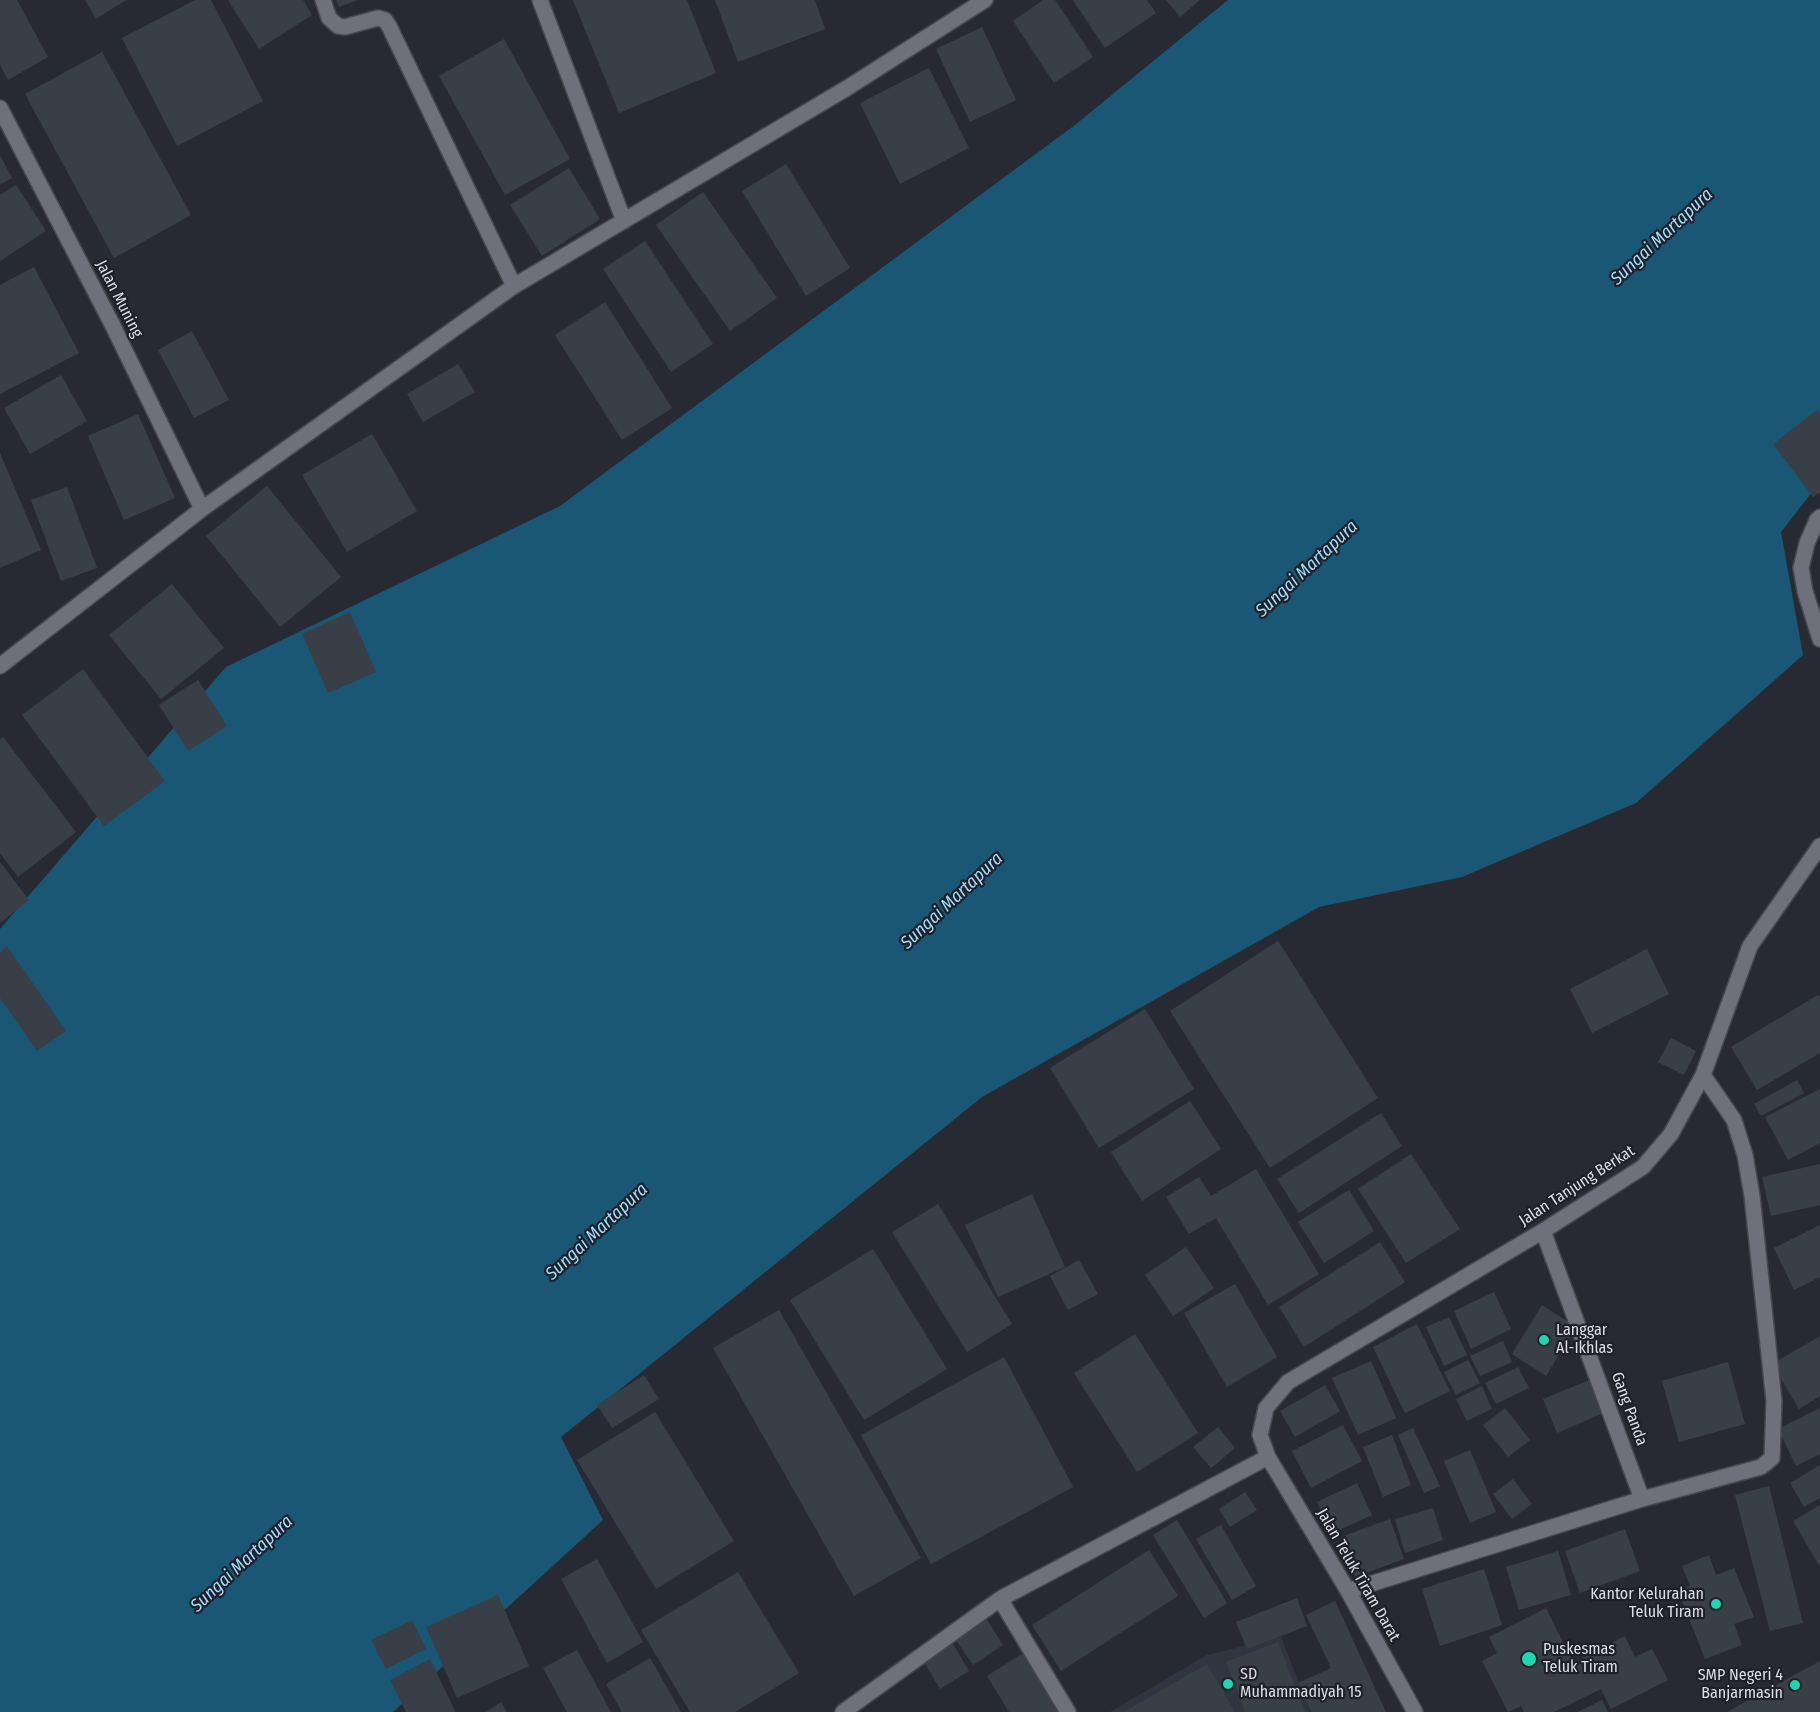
<!DOCTYPE html>
<style>
body{margin:0}
canvas{display:block;background:#282a33}
</style>
<canvas width="1820" height="1712"></canvas>
<script>
const context = document.querySelector('canvas').getContext('2d');
context.lineJoin = 'round';
function fillPath(path, color) { context.fillStyle = color; context.fill(path, 'evenodd'); }
const poly = rows => new Path2D(rows.map(r => 'M' + r).join(''));
function stroke(path, color, width, dash) { context.strokeStyle = color; context.lineWidth = width; context.lineCap = dash ? 'butt' : 'round'; context.setLineDash(dash || []); context.stroke(path); }
function label(font, color, halo, rows, align = 'center') {
  context.font = font + ' "Fira Sans Condensed",sans-serif'; context.lineWidth = 4.5; context.setLineDash([]); context.textBaseline = 'middle'; context.strokeStyle = halo; context.fillStyle = color; for (const [text, x, y, turn = 0] of rows) {
    context.save(); context.translate(x, y); context.rotate((+turn || 0) * Math.PI / 180); context.textAlign = isNaN(turn) ? turn : align; if (halo) context.strokeText(text, 0, 0); context.fillText(text, 0, 0); context.restore();
  }
}
fillPath(poly([
 [1281,1637,1310,1712,1110,1712,1207,1655]
]), '#313441');
fillPath(poly([
 [1228,0,1820,0,1820,482,1781,532,1803,655,1636,803,1462,877,1319,907,982,1097,561,1437,603,1520,393,1712,0,1712,0,929,226,667,560,506,1075,125]
]), '#195774');
fillPath(poly([
 [0,0,17,0,48,57,8,80,0,65],
 [85,0,126,0,96,19],
 [195,0,211,0,263,101,177,146,122,38],
 [228,0,303,0,312,15,259,49],
 [336,0,358,0,339,7],
 [573,0,687,0,716,73,619,113],
 [715,0,815,0,825,29,738,62],
 [1043,0,1055,0,1093,57,1054,83,1013,21],
 [1073,0,1147,0,1156,13,1105,48],
 [1166,0,1200,0,1180,17],
 [982,27,1016,100,970,122,936,49],
 [504,39,570,159,505,195,439,76],
 [102,52,191,215,114,258,25,94],
 [929,68,969,148,900,184,860,103],
 [0,155,12,178,0,185],
 [786,164,850,268,806,296,742,191],
 [569,168,600,219,542,256,510,205],
 [16,185,46,231,0,261,0,195],
 [703,192,777,298,730,331,656,225],
 [645,241,713,344,671,372,603,269],
 [34,267,79,353,0,394,0,285],
 [605,302,672,408,622,440,555,335],
 [192,331,229,400,194,418,158,350],
 [458,364,475,392,423,422,407,394],
 [61,375,87,421,30,454,4,408],
 [1817,410,1820,414,1820,492,1813,497,1773,444],
 [138,414,175,498,124,520,88,436],
 [372,434,417,511,347,552,302,475],
 [0,453,41,550,0,568],
 [267,486,341,577,280,627,206,536],
 [67,487,97,568,61,581,31,500],
 [172,584,224,648,161,699,109,635],
 [350,612,376,672,328,693,302,634],
 [83,669,165,781,104,826,22,715],
 [198,680,227,726,188,751,159,705],
 [3,737,76,832,18,877,0,853,0,739],
 [0,862,29,900,0,923],
 [1278,941,1378,1098,1270,1168,1170,1011],
 [7,946,66,1031,37,1051,0,998,0,952],
 [1647,949,1669,994,1592,1033,1570,989],
 [1818,995,1820,997,1820,1053,1757,1090,1731,1047],
 [1145,1009,1194,1089,1099,1148,1050,1068],
 [1671,1038,1696,1051,1684,1075,1658,1062],
 [1797,1080,1804,1093,1761,1116,1754,1104],
 [1820,1089,1820,1143,1788,1160,1765,1117],
 [1190,1101,1221,1149,1142,1201,1111,1152],
 [1381,1113,1402,1146,1299,1213,1277,1179],
 [1411,1154,1460,1229,1406,1263,1358,1189],
 [1820,1164,1820,1205,1771,1216,1762,1177],
 [1256,1169,1319,1274,1268,1305,1216,1218,1189,1234,1166,1197,1199,1177,1211,1196],
 [1349,1190,1374,1231,1324,1263,1298,1222],
 [1032,1194,1065,1267,998,1297,965,1225],
 [938,1204,1012,1324,967,1352,892,1232],
 [1820,1225,1820,1277,1794,1290,1774,1248],
 [1380,1242,1405,1282,1304,1347,1279,1307],
 [1186,1247,1214,1288,1173,1316,1145,1275],
 [873,1249,947,1369,864,1420,790,1300],
 [1079,1260,1098,1294,1068,1310,1050,1276],
 [1235,1284,1277,1357,1227,1387,1184,1313],
 [1494,1292,1511,1329,1471,1349,1454,1311],
 [1542,1305,1576,1327,1546,1376,1512,1354],
 [779,1310,921,1558,854,1596,713,1348],
 [1449,1317,1467,1355,1444,1366,1426,1327],
 [1417,1324,1450,1391,1405,1413,1373,1347],
 [1135,1334,1198,1433,1137,1472,1074,1373],
 [1820,1336,1820,1396,1799,1409,1772,1364],
 [1503,1341,1512,1362,1480,1376,1470,1356],
 [1004,1357,1073,1487,931,1564,861,1435],
 [1468,1360,1480,1383,1456,1395,1444,1372],
 [1371,1361,1396,1418,1358,1435,1332,1378],
 [1728,1362,1745,1424,1679,1442,1662,1381],
 [1518,1367,1529,1388,1496,1404,1485,1383],
 [644,1375,659,1399,612,1428,597,1405],
 [1592,1379,1606,1412,1557,1433,1543,1399],
 [1325,1385,1340,1411,1295,1437,1280,1411],
 [1482,1386,1492,1409,1467,1421,1456,1399],
 [1505,1408,1530,1440,1508,1457,1483,1425],
 [1820,1408,1820,1454,1796,1466,1778,1429],
 [655,1412,734,1541,656,1589,577,1460],
 [1343,1425,1362,1461,1311,1488,1292,1451],
 [1218,1427,1235,1448,1211,1468,1193,1447],
 [1413,1428,1440,1486,1424,1493,1398,1435],
 [1392,1435,1411,1485,1383,1497,1363,1447],
 [1470,1450,1496,1512,1470,1523,1444,1461],
 [1820,1465,1820,1498,1804,1507,1790,1483],
 [1513,1479,1532,1504,1512,1519,1493,1494],
 [1357,1483,1372,1515,1331,1534,1317,1502],
 [1769,1486,1803,1623,1770,1631,1735,1495],
 [1245,1492,1257,1510,1230,1527,1219,1509],
 [1820,1505,1820,1567,1793,1521],
 [1433,1508,1443,1540,1405,1553,1395,1519],
 [1390,1519,1404,1559,1355,1577,1341,1537],
 [1177,1520,1227,1603,1204,1618,1153,1535],
 [1221,1525,1256,1586,1232,1600,1196,1539],
 [1625,1529,1640,1571,1580,1593,1565,1551],
 [1149,1550,1178,1596,1061,1671,1032,1625],
 [1558,1551,1571,1595,1519,1610,1506,1567],
 [1709,1555,1716,1575,1734,1568,1754,1617,1734,1624,1742,1645,1705,1659,1678,1591,1690,1586,1682,1566],
 [597,1559,643,1642,607,1663,561,1579],
 [1484,1569,1502,1625,1440,1646,1422,1589],
 [738,1572,799,1673,735,1712,690,1712,641,1630],
 [498,1595,529,1666,457,1698,426,1627],
 [1297,1598,1307,1626,1247,1649,1236,1622],
 [1335,1601,1386,1712,1311,1712,1298,1683,1331,1668,1306,1615],
 [1546,1608,1573,1663,1625,1636,1635,1657,1652,1649,1668,1680,1611,1709,1601,1689,1554,1712,1524,1712,1521,1706,1508,1712,1482,1661,1497,1653,1489,1637],
 [986,1618,1003,1645,973,1665,955,1639],
 [412,1620,426,1649,386,1669,371,1640],
 [1278,1642,1305,1712,1245,1712,1226,1662],
 [953,1644,969,1671,940,1689,924,1662],
 [577,1650,611,1712,567,1712,543,1668],
 [1028,1650,1068,1712,1009,1712,987,1676],
 [650,1658,681,1712,622,1712,606,1684],
 [430,1659,455,1711,454,1712,406,1712,390,1680],
 [1820,1661,1820,1712,1727,1712],
 [1207,1664,1235,1712,1124,1712],
 [1602,1700,1608,1712,1578,1712],
 [501,1702,507,1712,486,1712]
]), '#393f47');
const minor = poly([
 [323,0,329,18,338,26,345,27,378,18,385,20,389,26,514,286],
 [540,0,624,221],
 [0,108,112,324,202,509],
 [1820,517,1817,520,1807,543,1801,568,1805,591,1820,639],
 [0,666,202,509,514,286,847,88,985,0],
 [1543,1231,1642,1499],
 [1348,1591,1642,1499,1761,1467,1772,1458,1774,1401,1752,1196,1745,1155,1734,1120,1703,1075],
 [1000,1599,1068,1712],
 [843,1712,1000,1599,1268,1457],
 [1415,1712,1348,1591,1268,1457,1260,1435,1266,1408,1288,1382,1543,1231,1643,1167,1671,1134,1703,1075,1750,946,1820,846]
]);
stroke(minor, '#46484f', 18);
stroke(minor, '#6e717b', 15);
for (const [x, y, r, color] of [
 [1544,1340,6,"#1ed5b0"],
 [1716,1604,6,"#1ed5b0"],
 [1529,1659,8,"#1ed5b0"],
 [1228,1684,6,"#1ed5b0"],
 [1795,1685,6,"#1ed5b0"]
]) { const dot = new Path2D(); dot.arc(x, y, r, 0, 2 * Math.PI); context.fillStyle = color; context.fill(dot); stroke(dot, '#1e2129', 2); }
label('16px', '#dddfe5', '#1e2129', [
 ["Jalan Muning",119,299,63],
 ["Jalan Tanjung Berkat",1577,1186,-33],
 ["Gang Panda",1629,1409,70],
 ["Jalan Teluk Tiram Darat",1358,1575,60]
]);
label('16px', '#dddfe5', '#1e2129', [
 ["Langgar",1556,1331],
 ["Al-Ikhlas",1556,1349],
 ["Kantor Kelurahan",1704,1595,"right"],
 ["Teluk Tiram",1704,1613,"right"],
 ["Puskesmas",1543,1650],
 ["Teluk Tiram",1543,1668],
 ["SD",1240,1675],
 ["Muhammadiyah 15",1240,1693],
 ["SMP Negeri 4",1783,1676,"right"],
 ["Banjarmasin",1783,1694,"right"]
], 'left');
label('italic 18px', '#a2ddfe', '#1e2129', [
 ["Sungai Martapura",1662,237,-43],
 ["Sungai Martapura",1307,569,-43],
 ["Sungai Martapura",952,901,-43],
 ["Sungai Martapura",597,1232,-43],
 ["Sungai Martapura",242,1564,-43]
]);
</script>
